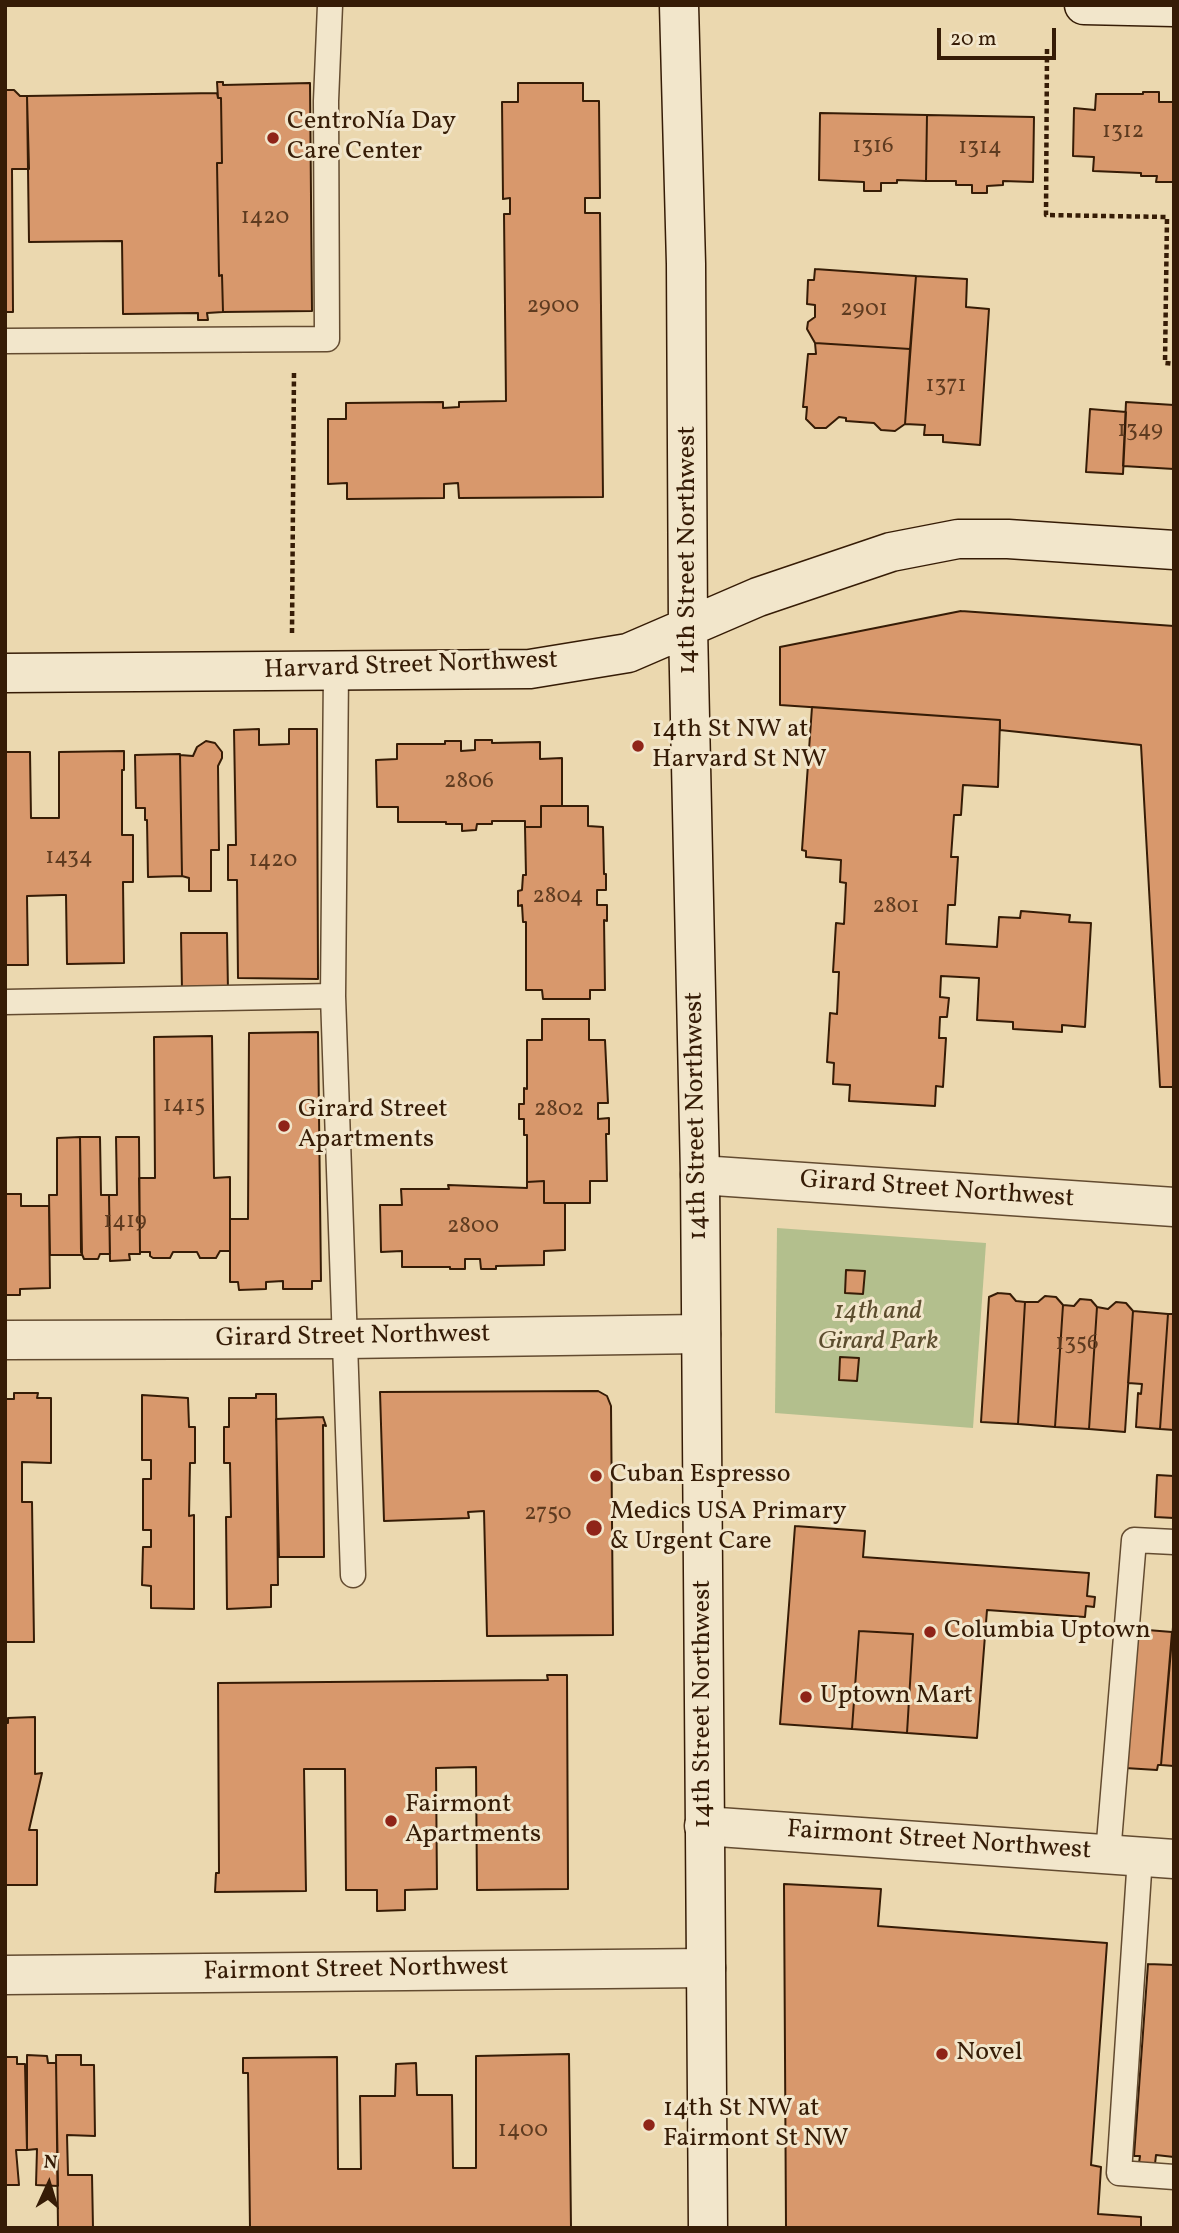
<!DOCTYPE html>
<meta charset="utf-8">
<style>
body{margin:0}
#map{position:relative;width:1179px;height:2233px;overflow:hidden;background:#ebd8af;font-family:Vollkorn,serif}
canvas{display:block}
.frame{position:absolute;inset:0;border:7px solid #361c06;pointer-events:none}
.north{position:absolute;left:14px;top:2149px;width:70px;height:70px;-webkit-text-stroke:5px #f2e6cb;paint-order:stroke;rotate:4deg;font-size:19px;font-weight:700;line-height:28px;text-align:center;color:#361c06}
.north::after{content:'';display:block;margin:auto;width:24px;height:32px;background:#361c06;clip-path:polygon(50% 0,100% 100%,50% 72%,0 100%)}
.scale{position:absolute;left:937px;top:28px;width:119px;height:32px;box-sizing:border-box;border:4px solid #361c06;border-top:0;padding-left:9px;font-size:21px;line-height:24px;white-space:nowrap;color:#361c06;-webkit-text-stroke:5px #f2e6cb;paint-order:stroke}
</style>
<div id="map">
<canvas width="1179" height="2233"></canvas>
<div class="frame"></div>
<div class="north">N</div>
<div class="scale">20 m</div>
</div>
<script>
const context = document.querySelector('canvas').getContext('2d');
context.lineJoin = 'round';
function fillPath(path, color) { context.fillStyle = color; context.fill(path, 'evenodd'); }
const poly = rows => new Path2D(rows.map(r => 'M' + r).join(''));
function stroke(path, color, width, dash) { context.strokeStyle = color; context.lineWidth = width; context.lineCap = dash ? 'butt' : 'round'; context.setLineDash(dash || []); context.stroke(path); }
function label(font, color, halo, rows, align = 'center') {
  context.font = font + ' Vollkorn,serif'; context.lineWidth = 6; context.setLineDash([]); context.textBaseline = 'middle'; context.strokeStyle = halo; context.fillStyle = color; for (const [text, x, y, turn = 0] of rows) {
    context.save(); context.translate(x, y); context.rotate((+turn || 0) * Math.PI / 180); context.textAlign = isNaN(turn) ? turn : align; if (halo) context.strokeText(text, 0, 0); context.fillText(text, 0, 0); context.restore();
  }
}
fillPath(poly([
 [777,1228,986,1243,973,1428,775,1413]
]), '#b3bf8d');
const building = poly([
 [217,82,223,82,223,85,310,83,312,311,223,312,222,275,219,276,217,163,222,163,221,98,218,98,217,82],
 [518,83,583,83,583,101,599,101,600,198,585,198,585,213,600,213,603,497,459,498,458,483,444,484,444,498,347,499,347,483,328,484,328,419,346,419,346,403,443,402,443,408,459,407,459,402,506,401,504,214,510,214,510,198,503,199,502,102,518,102,518,83],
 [5,90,14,90,20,96,27,96,29,169,12,169,13,312,5,312,5,90],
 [1143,92,1159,92,1159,102,1174,102,1174,92,1173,182,1156,182,1157,176,1141,176,1141,173,1093,171,1094,157,1073,156,1074,108,1095,110,1096,94,1143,94,1143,92],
 [217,93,218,98,221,98,222,163,217,163,219,276,222,275,223,312,207,313,208,320,198,320,198,313,123,314,122,241,29,242,27,96,217,93],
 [820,113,927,115,926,181,897,180,897,183,881,183,881,191,864,191,864,182,819,180,820,113],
 [927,115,1034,117,1033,182,1003,181,1003,185,987,186,987,193,972,193,972,185,956,185,956,181,926,181,927,115],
 [815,269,916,276,910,349,815,343,807,329,808,322,815,317,815,305,807,304,808,280,814,280,815,269],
 [916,276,967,279,966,307,989,309,980,445,943,442,943,435,924,435,925,425,905,424,916,276],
 [815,343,910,349,905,424,895,431,881,430,874,423,846,421,846,418,839,417,826,428,815,428,806,419,807,407,803,407,808,354,816,354,815,343],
 [1126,402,1174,405,1174,469,1123,466,1126,402],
 [1090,409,1126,412,1123,474,1086,472,1090,409],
 [961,611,1174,626,1174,1087,1160,1087,1141,745,1000,730,1000,720,780,705,780,647,961,611],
 [812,707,1000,720,998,787,963,785,961,815,954,815,951,857,958,857,956,888,955,905,948,905,946,944,997,947,999,917,1020,918,1021,911,1070,915,1069,922,1091,923,1085,1027,1062,1025,1062,1032,1013,1029,1013,1022,977,1020,979,978,941,976,940,997,949,998,947,1017,940,1017,939,1038,946,1038,943,1087,936,1086,935,1106,849,1101,850,1085,833,1084,834,1063,827,1062,830,1013,837,1014,839,972,833,972,836,923,844,924,846,883,840,882,841,860,806,857,806,851,802,850,812,707],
 [259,729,259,745,289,744,289,729,317,729,318,979,238,978,237,880,228,880,228,845,236,845,234,730,259,729],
 [475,740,492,740,492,743,540,742,540,759,562,758,562,806,541,806,541,827,525,827,525,821,492,821,492,824,477,824,476,830,462,831,462,824,446,824,446,822,398,822,398,807,377,807,376,760,397,759,397,744,445,744,445,741,461,741,461,751,475,750,475,740],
 [206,741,215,743,222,752,222,758,218,766,219,850,211,850,211,891,189,891,189,878,182,876,180,755,193,756,197,747,206,741],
 [124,751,124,770,122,770,122,835,133,835,133,882,123,882,124,963,67,964,66,895,62,895,27,896,28,965,5,965,5,752,30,752,31,818,59,818,59,752,124,751],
 [180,754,182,876,148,877,147,820,145,820,145,808,136,808,135,755,180,754],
 [541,806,588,806,588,826,603,827,604,874,606,874,606,890,597,890,597,905,607,905,607,921,604,920,605,990,590,990,590,999,543,999,542,990,526,990,526,922,523,922,522,905,518,906,518,891,522,890,523,875,526,875,525,827,541,827,541,806],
 [181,933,227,933,228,991,182,991,181,933],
 [542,1019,589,1019,589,1040,605,1040,608,1103,598,1103,598,1119,609,1118,609,1134,606,1134,607,1181,590,1181,590,1203,544,1203,544,1181,527,1182,527,1135,524,1135,524,1119,519,1119,519,1104,524,1104,524,1088,527,1089,527,1040,542,1040,542,1019],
 [318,1032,321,1281,312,1281,312,1289,283,1289,283,1281,266,1282,266,1289,239,1290,238,1282,230,1282,230,1219,248,1219,249,1033,318,1032],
 [212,1036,214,1178,230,1177,230,1251,220,1251,216,1258,200,1258,197,1252,173,1252,170,1258,153,1258,150,1256,150,1252,140,1252,139,1178,155,1178,154,1037,212,1036],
 [80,1137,82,1255,50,1255,49,1195,57,1195,57,1138,80,1137],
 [80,1137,100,1137,101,1195,109,1195,110,1254,100,1254,98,1259,84,1259,81,1252,80,1137],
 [116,1137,139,1137,140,1254,129,1254,130,1260,110,1261,109,1195,117,1195,116,1137],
 [544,1181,544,1203,565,1203,565,1250,544,1251,544,1265,496,1266,496,1269,481,1269,480,1259,465,1259,465,1269,450,1269,450,1267,402,1267,402,1251,381,1252,380,1205,402,1205,401,1189,449,1189,448,1185,527,1188,527,1182,544,1181],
 [5,1194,21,1194,21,1206,49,1206,50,1288,20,1289,20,1295,5,1295,5,1194],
 [846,1270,865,1271,863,1294,845,1293,846,1270],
 [998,1293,1010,1294,1016,1301,1025,1302,1018,1424,981,1422,989,1297,998,1293],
 [1045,1296,1056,1297,1063,1305,1055,1427,1018,1424,1025,1302,1038,1302,1045,1296],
 [1080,1299,1091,1300,1097,1307,1089,1429,1055,1427,1063,1305,1074,1306,1080,1299],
 [1116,1302,1126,1303,1133,1311,1125,1432,1089,1429,1097,1307,1108,1309,1116,1302],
 [1133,1311,1168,1314,1160,1429,1136,1427,1138,1393,1141,1394,1142,1384,1128,1383,1133,1311],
 [1168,1314,1174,1314,1174,1430,1160,1429,1168,1314],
 [840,1357,859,1358,857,1381,839,1380,840,1357],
 [598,1391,607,1396,611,1406,613,1635,487,1636,484,1511,468,1512,469,1518,384,1521,380,1392,598,1391],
 [14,1393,38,1393,37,1398,51,1398,51,1463,22,1462,22,1502,32,1502,34,1642,5,1642,5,1399,14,1399,14,1393],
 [256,1394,276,1394,278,1585,271,1585,271,1607,227,1609,226,1517,231,1517,230,1463,224,1463,224,1427,229,1427,229,1398,256,1398,256,1394],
 [142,1395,188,1398,189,1427,195,1427,195,1463,190,1463,189,1516,194,1515,194,1609,151,1608,151,1586,142,1585,143,1547,151,1547,151,1530,143,1530,143,1479,151,1479,151,1460,142,1460,142,1395],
 [323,1417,326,1426,323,1425,324,1557,279,1557,276,1419,323,1417],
 [1157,1475,1174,1476,1174,1518,1155,1517,1157,1475],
 [795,1526,865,1531,863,1557,1089,1573,1087,1596,1095,1597,1094,1607,1086,1606,1085,1617,987,1610,977,1738,907,1733,913,1634,859,1631,852,1729,780,1724,795,1526],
 [1173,1627,1174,1627,1174,1766,1161,1765,1173,1627],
 [1135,1629,1172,1632,1161,1765,1158,1765,1157,1770,1125,1768,1135,1629],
 [859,1631,913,1634,907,1733,852,1729,859,1631],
 [547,1675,567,1675,568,1889,477,1890,476,1767,436,1768,437,1889,405,1890,405,1910,377,1911,377,1890,346,1890,345,1769,304,1769,306,1891,215,1892,216,1873,219,1873,218,1683,548,1680,547,1675],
 [35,1717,35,1774,42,1773,29,1830,37,1830,37,1885,5,1885,5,1723,8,1723,8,1718,35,1717],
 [784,1884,881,1889,878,1926,1107,1943,1091,2165,1101,2167,1098,2214,1141,2217,1141,2228,786,2228,784,1884],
 [1148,1964,1174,1965,1174,2157,1156,2155,1155,2164,1139,2163,1140,2156,1134,2156,1148,1964],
 [569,2054,571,2228,250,2228,248,2073,243,2073,243,2058,337,2057,338,2169,361,2169,360,2096,395,2096,396,2064,416,2063,417,2095,452,2095,453,2168,476,2168,476,2056,569,2054],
 [27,2055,47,2056,48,2063,56,2063,58,2186,36,2185,37,2149,27,2150,27,2055],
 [56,2055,81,2055,81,2065,94,2065,95,2136,67,2135,68,2175,92,2175,93,2228,58,2228,56,2055],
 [5,2057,17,2057,17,2064,25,2064,27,2150,16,2150,19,2185,5,2185,5,2057]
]);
fillPath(building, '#d8986c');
stroke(building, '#361c06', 2);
const service = poly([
 [5,341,327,339,326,101,330,5],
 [336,671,333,996,353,1575],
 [5,1002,333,996],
 [1108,1854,1134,1540,1174,1542],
 [1140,1857,1119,2173,1174,2177]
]);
const minor = poly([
 [700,1175,1174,1207],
 [5,1340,346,1339,701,1334],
 [704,1826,1174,1859],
 [5,1975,706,1968]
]);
const secondary = poly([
 [679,5,686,264,688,627,700,1175,708,2228],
 [1084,5,1174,7],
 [5,673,530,669,628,653,758,597,891,552,958,539,1008,539,1174,550]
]);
stroke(service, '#634b30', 27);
stroke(minor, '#634b30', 41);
stroke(secondary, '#361c06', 41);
stroke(poly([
 [1047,49,1046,215,1167,217,1165,363,1174,364],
 [292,633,294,372]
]), '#361c06', 4.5, [5, 3.5]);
stroke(service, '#f2e6cb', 24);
stroke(minor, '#f2e6cb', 38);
stroke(secondary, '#f2e6cb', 38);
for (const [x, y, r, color] of [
 [273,138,7,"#8f2418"],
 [638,746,7,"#8f2418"],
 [284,1126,7,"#8f2418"],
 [596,1476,7,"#8f2418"],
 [594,1528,9,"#8f2418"],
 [930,1632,7,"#8f2418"],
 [806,1697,7,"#8f2418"],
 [391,1821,7,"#8f2418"],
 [942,2054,7,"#8f2418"],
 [649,2125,7,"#8f2418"]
]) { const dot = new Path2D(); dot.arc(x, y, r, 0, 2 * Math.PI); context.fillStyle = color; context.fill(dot); stroke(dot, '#f2e6cb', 2.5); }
label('23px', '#5e3b20', null, [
 ["1312",1123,133],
 ["1316",873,148],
 ["1314",980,149],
 ["1420",265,219],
 ["2900",553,308],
 ["2901",864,311],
 ["1371",946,387],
 ["1349",1140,432],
 ["2806",469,783],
 ["1434",69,859],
 ["1420",273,862],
 ["2804",558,898],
 ["2801",896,908],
 ["1415",184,1107],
 ["2802",559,1111],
 ["1419",125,1223],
 ["2800",473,1228],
 ["1356",1077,1345],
 ["2750",548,1515],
 ["1400",523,2132]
]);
label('26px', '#361c06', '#f2e6cb', [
 ["CentroNía Day",287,123],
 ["Care Center",287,153],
 ["14th St NW at",652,731],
 ["Harvard St NW",652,761],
 ["Girard Street",298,1111],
 ["Apartments",298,1141],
 ["Cuban Espresso",610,1476],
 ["Medics USA Primary",610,1513],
 ["& Urgent Care",610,1543],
 ["Columbia Uptown",944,1632],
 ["Uptown Mart",820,1697],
 ["Fairmont",405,1806],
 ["Apartments",405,1836],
 ["Novel",956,2054],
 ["14th St NW at",663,2110],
 ["Fairmont St NW",663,2140]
], 'left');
label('26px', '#361c06', '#f2e6cb', [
 ["14th Street Northwest",689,550,-90],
 ["Harvard Street Northwest",411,667,-2],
 ["14th Street Northwest",698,1116,-91],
 ["Girard Street Northwest",937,1191,4],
 ["Girard Street Northwest",353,1338,-1],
 ["14th Street Northwest",704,1704,-90],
 ["Fairmont Street Northwest",939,1842,4],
 ["Fairmont Street Northwest",356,1971,-1]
]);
label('italic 26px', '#5c4d2e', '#f2e6cb', [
 ["14th and",878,1313],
 ["Girard Park",878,1343]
]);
</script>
